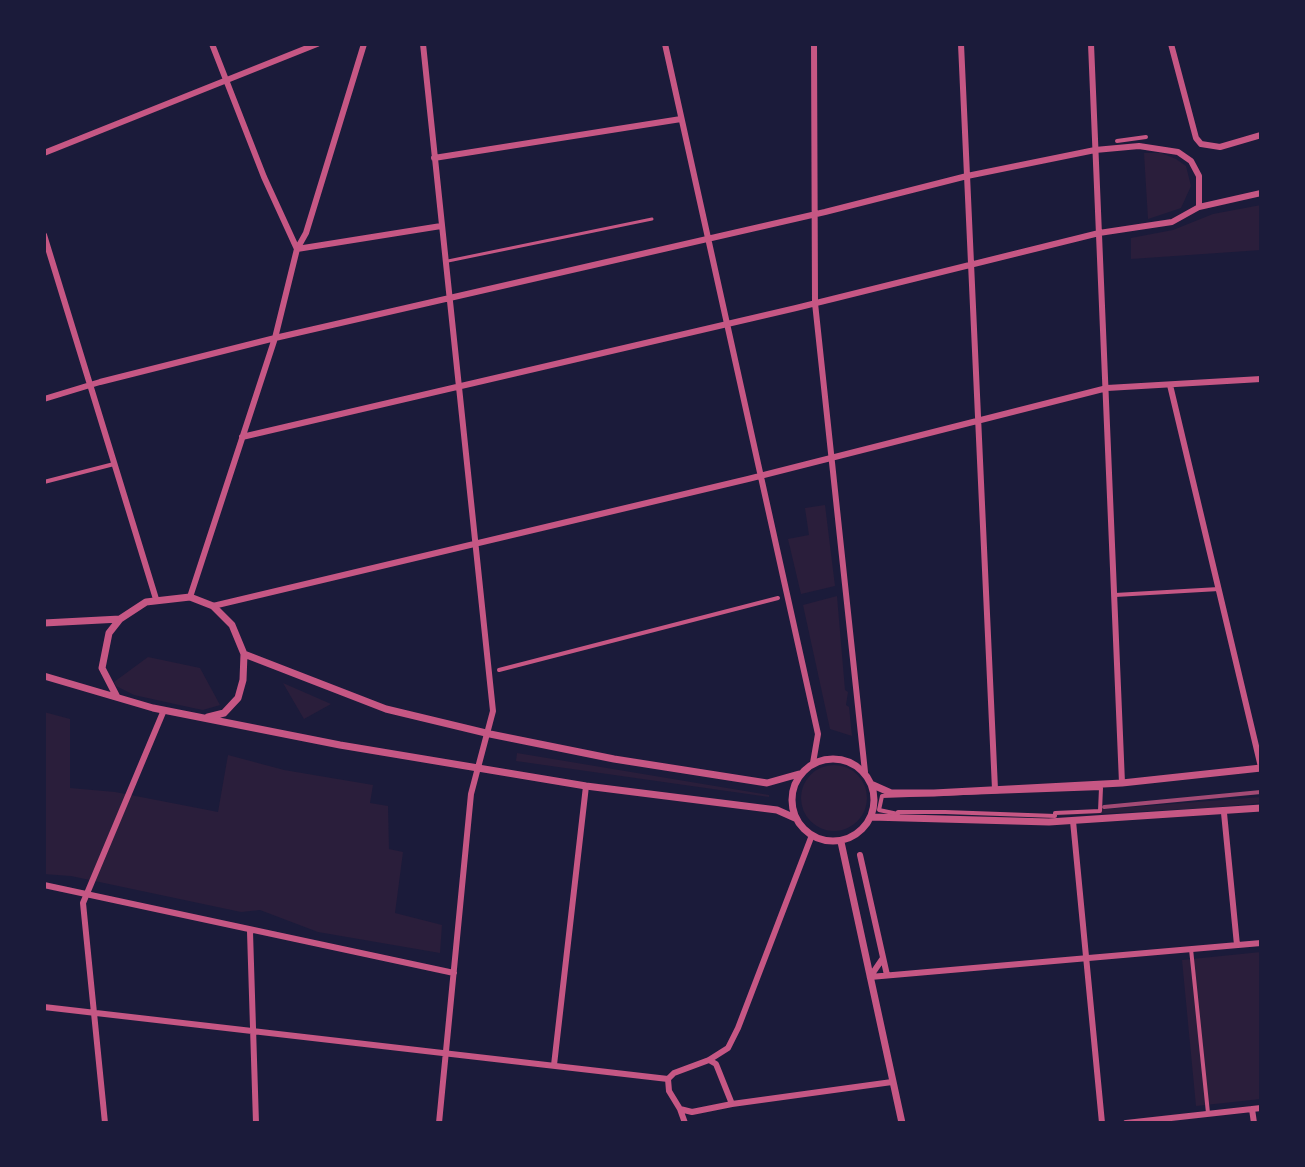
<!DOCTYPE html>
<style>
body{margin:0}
#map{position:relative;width:1305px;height:1167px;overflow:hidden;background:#1b1b3a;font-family:"Libre Baskerville",serif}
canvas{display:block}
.frame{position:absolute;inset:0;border:46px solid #1b1b3a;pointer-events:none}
</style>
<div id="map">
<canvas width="1305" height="1167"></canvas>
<div class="frame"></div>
</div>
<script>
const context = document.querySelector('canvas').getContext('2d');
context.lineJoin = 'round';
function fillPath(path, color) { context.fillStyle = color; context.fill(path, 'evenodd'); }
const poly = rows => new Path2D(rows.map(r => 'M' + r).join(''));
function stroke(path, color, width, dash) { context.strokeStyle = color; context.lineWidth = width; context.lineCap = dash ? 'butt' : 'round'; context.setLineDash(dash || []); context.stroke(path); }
fillPath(poly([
 [1144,153,1161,153,1176,159,1186,166,1191,186,1181,208,1148,219],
 [1261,205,1261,250,1131,259,1131,238,1173,230,1213,214],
 [825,505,835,586,801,594,788,539,809,535,805,508],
 [837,596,845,690,848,692,846,705,849,707,852,736,830,729,803,605],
 [148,657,200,668,220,705,203,710,193,708,134,695,116,686,114,682],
 [283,683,331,704,304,719],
 [44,712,70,719,70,788,115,792,218,812,228,755,284,770,373,785,370,803,388,806,389,849,403,852,395,913,442,925,440,953,318,932,260,910,241,912,71,876,44,874],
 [517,753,769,795,769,797,516,761],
 '801 798a33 33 0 1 1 66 0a33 33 0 1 1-66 0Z',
 [1261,797,1261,803,1207,808,1055,816,1055,813],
 [1261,952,1261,1099,1196,1106,1182,960]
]), '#2a1e3b');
stroke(poly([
 [448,261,652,219]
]), '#c65784', 3);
stroke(poly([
 [1117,141,1146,137],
 [44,482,114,464],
 [1115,595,1219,589],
 [499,670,778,598],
 [1101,788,1100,811,1055,813,1055,816,945,812,898,812,898,814,879,810,882,796,1101,788],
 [1191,949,1208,1113]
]), '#c65784', 4);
stroke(poly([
 [212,44,264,177,297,249],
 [423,44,493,711,471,794,439,1123],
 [665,44,818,734,813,763],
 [814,44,815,303,865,772],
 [961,44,995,789],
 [1091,44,1122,783],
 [1171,44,1196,138,1201,144,1220,147,1261,135],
 [44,153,317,44],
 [434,158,681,119],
 [44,235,156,599],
 [297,249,441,226],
 [1170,385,1261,767],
 [44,399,100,382,275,338,825,212,967,176,1095,150,1139,146,1178,152,1191,161,1199,176,1199,207],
 [242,437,796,308,1099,233,1172,222,1199,207,1261,193],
 [190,597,275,338,297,249,306,233,364,44],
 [213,606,748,479,1107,388,1261,379],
 [1224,813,1237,945],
 [1073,821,1102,1123],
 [860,855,887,975],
 [44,885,454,973],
 [250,932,256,1123],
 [870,977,1261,943],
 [870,977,883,958],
 [44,1007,668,1079],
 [709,1060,728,1048,738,1028,812,835],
 [709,1060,716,1064,732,1104,692,1112,680,1109,669,1091,668,1079,674,1073,709,1060],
 [554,1065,586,786],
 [732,1104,892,1082],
 [680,1109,685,1123],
 [1252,1109,1254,1123],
 [105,1123,83,903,164,710],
 [1126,1123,1261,1108]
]), '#c65784', 6);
stroke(poly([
 [44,623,120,619],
 [244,654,386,709,490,734,614,759,767,783,799,774],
 [44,676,153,708,340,745,586,786,777,810,795,818],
 [117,697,102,668,109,633,120,619,146,602,190,597,213,606,232,625,244,654,243,680,238,698,224,713,208,717],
 '792 800a41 41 0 1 1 82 0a41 41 0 1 1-82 0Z',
 [873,785,891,793,934,793,1122,783,1261,768],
 [871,817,1049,822,1261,808],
 [841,842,902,1123]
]), '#c65784', 7);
stroke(poly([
 [1104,807,1261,792]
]), '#a44b75', 4);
</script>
